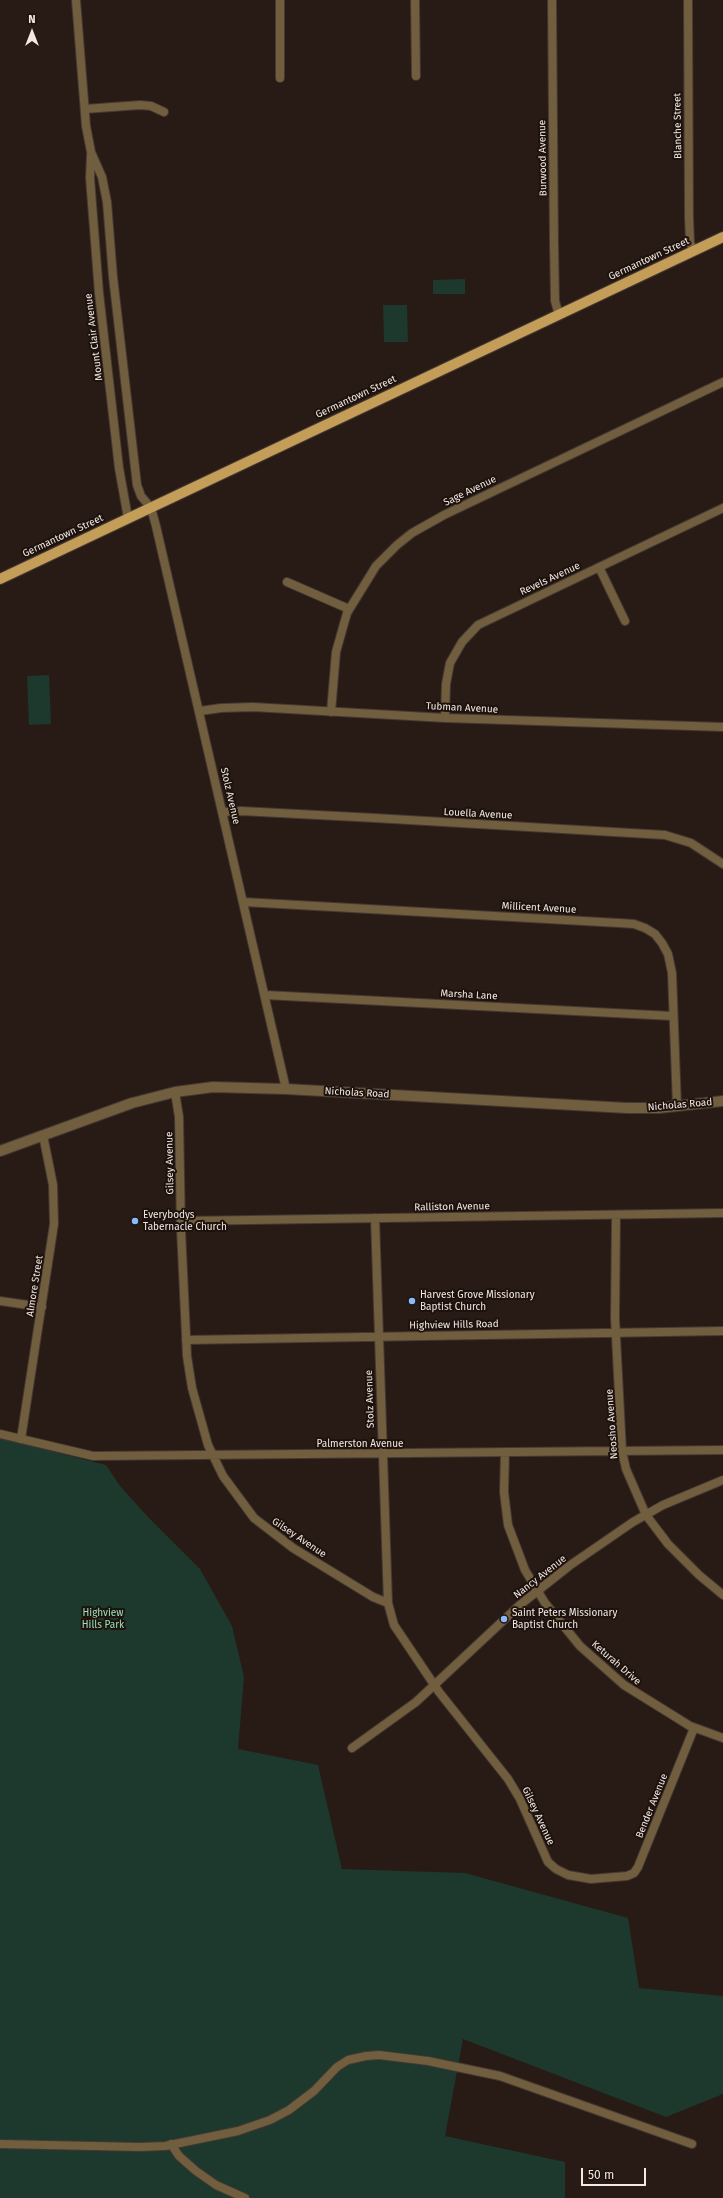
<!DOCTYPE html>
<style>
body{margin:0}
#map{position:relative;width:723px;height:2198px;overflow:hidden;background:#281b15;font-family:"Fira Sans",sans-serif}
canvas{display:block}
.north{position:absolute;left:12px;top:12px;width:40px;height:40px;-webkit-text-stroke:3px #1e120c;paint-order:stroke;rotate:0deg;font-size:11px;font-weight:700;line-height:16px;text-align:center;color:#f2e9e5}
.north::after{content:'';display:block;margin:auto;width:14px;height:18px;background:#f2e9e5;clip-path:polygon(50% 0,100% 100%,50% 72%,0 100%)}
.scale{position:absolute;left:581px;top:2168px;width:65px;height:18px;box-sizing:border-box;border:2px solid #f2e9e5;border-top:0;padding-left:5px;font-size:12px;line-height:14px;white-space:nowrap;color:#f2e9e5;-webkit-text-stroke:3px #1e120c;paint-order:stroke}
</style>
<div id="map">
<canvas width="723" height="2198"></canvas>
<div class="north">N</div>
<div class="scale">50 m</div>
</div>
<script>
const context = document.querySelector('canvas').getContext('2d');
context.lineJoin = 'round';
function fillPath(path, color) { context.fillStyle = color; context.fill(path, 'evenodd'); }
const poly = rows => new Path2D(rows.map(r => 'M' + r).join(''));
function stroke(path, color, width, dash) { context.strokeStyle = color; context.lineWidth = width; context.lineCap = dash ? 'butt' : 'round'; context.setLineDash(dash || []); context.stroke(path); }
function label(font, color, halo, rows, align = 'center') {
  context.font = font + ' "Fira Sans",sans-serif'; context.lineWidth = 4; context.setLineDash([]); context.textBaseline = 'middle'; context.strokeStyle = halo; context.fillStyle = color; for (const [text, x, y, turn = 0] of rows) {
    context.save(); context.translate(x, y); context.rotate((+turn || 0) * Math.PI / 180); context.textAlign = isNaN(turn) ? turn : align; if (halo) context.strokeText(text, 0, 0); context.fillText(text, 0, 0); context.restore();
  }
}
fillPath(poly([
 [465,279,465,294,433,294,433,280],
 [383,305,407,305,408,342,384,342],
 [49,675,51,724,29,725,27,676],
 [0,1438,106,1465,120,1486,148,1517,200,1569,232,1626,244,1677,238,1749,318,1765,342,1869,465,1873,628,1918,639,1988,723,1996,723,2094,666,2117,463,2039,445,2136,565,2162,565,2198,0,2198]
]), '#1d382c');
const minor = poly([
 [76,0,86,126,91,152,102,177,107,202,113,277,137,485,141,496,151,508,156,526,286,1089],
 [415,0,416,76],
 [552,0,554,245,555,301,559,315],
 [688,0,689,217,690,243,694,251],
 [280,78,280,0],
 [85,109,140,105,151,106,164,112],
 [91,155,90,178,99,293,119,468,128,518],
 [599,567,625,621],
 [287,582,349,609],
 [200,711,221,708,253,707,445,718,723,727],
 [331,712,336,652,347,613,376,566,397,545,412,533,444,515,723,382],
 [445,718,446,684,450,663,462,642,478,625,723,508],
 [224,812,241,811,375,818,665,835,691,843,723,864],
 [244,902,619,923,634,924,645,928,655,934,662,943,668,954,672,973,677,1106],
 [265,995,672,1016],
 [175,1092,179,1117,181,1230,187,1356,192,1388,208,1445,223,1476,254,1518,293,1548,373,1597,388,1603],
 [616,1215,615,1318,622,1451,626,1469,646,1515,668,1544,699,1575,723,1595],
 [375,1218,388,1603,394,1625,439,1692,508,1779,520,1799,548,1862,556,1869,568,1875,591,1879,627,1876,634,1873,638,1867,694,1728],
 [181,1221,723,1213],
 [0,1301,42,1307],
 [186,1340,723,1331],
 [0,1434,93,1456,723,1450],
 [21,1439,54,1224,53,1185,43,1135],
 [505,1452,504,1492,508,1525,525,1570,545,1603,580,1646,624,1685,690,1726,723,1738],
 [352,1748,416,1702,521,1604,569,1566,633,1522,663,1505,723,1480],
 [0,2144,140,2147,165,2146,238,2131,270,2120,289,2110,314,2091,337,2067,348,2060,366,2056,379,2055,428,2061,500,2076,692,2144],
 [171,2144,179,2156,196,2171,216,2185,245,2198]
]);
const tertiary = poly([
 [0,1151,132,1103,175,1092,213,1087,286,1089,627,1108,659,1108,723,1101]
]);
const primary = poly([
 [0,579,723,237]
]);
stroke(minor, '#443832', 10);
stroke(tertiary, '#443832', 12);
stroke(primary, '#443832', 12);
stroke(minor, '#705e3e', 8);
stroke(tertiary, '#705e3e', 10);
stroke(primary, '#c49e58', 10);
for (const [x, y, r, color] of [
 [135,1221,4,"#8bb9fc"],
 [412,1301,4,"#8bb9fc"],
 [504,1619,4,"#8bb9fc"]
]) { const dot = new Path2D(); dot.arc(x, y, r, 0, 2 * Math.PI); context.fillStyle = color; context.fill(dot); stroke(dot, '#1e120c', 1.5); }
label('10px', '#f2e9e5', '#1e120c', [
 ["Blanche Street",678,126,-91],
 ["Burwood Avenue",543,158,-91],
 ["Germantown Street",649,259,-25],
 ["Mount Clair Avenue",94,337,-97],
 ["Germantown Street",356,397,-25],
 ["Sage Avenue",470,491,-26],
 ["Germantown Street",63,536,-25],
 ["Revels Avenue",550,579,-25],
 ["Tubman Avenue",462,708,3],
 ["Stolz Avenue",230,796,77],
 ["Louella Avenue",478,814,3],
 ["Millicent Avenue",539,908,3],
 ["Marsha Lane",469,995,3],
 ["Nicholas Road",357,1093,3],
 ["Nicholas Road",680,1105,-5],
 ["Gilsey Avenue",170,1163,-91],
 ["Ralliston Avenue",452,1207,-1],
 ["Almore Street",35,1286,-81],
 ["Highview Hills Road",454,1325,-1],
 ["Stolz Avenue",370,1399,-92],
 ["Neosho Avenue",612,1424,-94],
 ["Palmerston Avenue",360,1444],
 ["Gilsey Avenue",299,1538,34],
 ["Nancy Avenue",540,1577,-38],
 ["Keturah Drive",616,1663,41],
 ["Bender Avenue",652,1806,-68],
 ["Gilsey Avenue",538,1816,65]
]);
label('10px', '#f2e9e5', '#1e120c', [
 ["Everybodys",143,1215],
 ["Tabernacle Church",143,1227],
 ["Harvest Grove Missionary",420,1295],
 ["Baptist Church",420,1307],
 ["Saint Peters Missionary",512,1613],
 ["Baptist Church",512,1625]
], 'left');
label('10px', '#98e0bf', '#1e120c', [
 ["Highview",103,1613],
 ["Hills Park",103,1625]
]);
</script>
